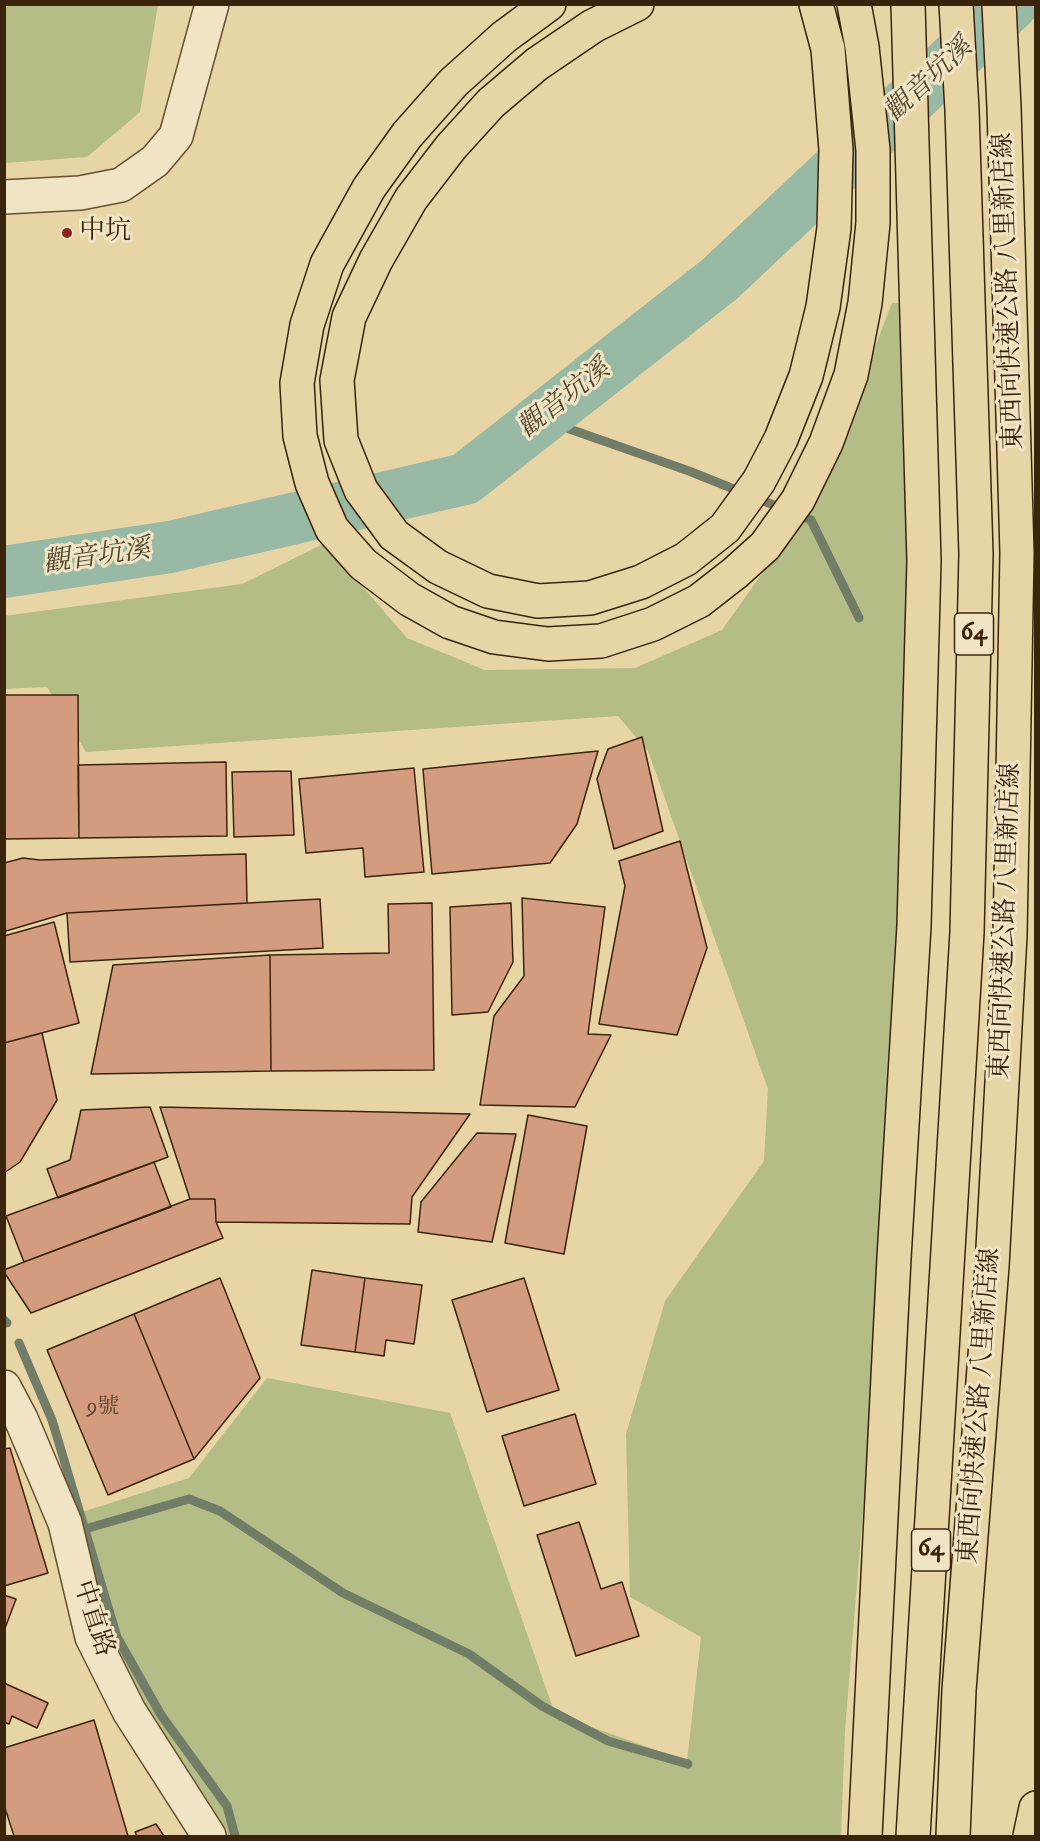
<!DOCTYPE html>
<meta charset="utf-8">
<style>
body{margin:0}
#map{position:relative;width:1040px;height:1841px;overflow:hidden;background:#e8d5a5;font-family:"IM FELL DW Pica",serif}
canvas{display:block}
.frame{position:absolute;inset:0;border:6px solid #3a240c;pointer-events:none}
</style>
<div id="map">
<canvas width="1040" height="1841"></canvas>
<div class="frame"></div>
</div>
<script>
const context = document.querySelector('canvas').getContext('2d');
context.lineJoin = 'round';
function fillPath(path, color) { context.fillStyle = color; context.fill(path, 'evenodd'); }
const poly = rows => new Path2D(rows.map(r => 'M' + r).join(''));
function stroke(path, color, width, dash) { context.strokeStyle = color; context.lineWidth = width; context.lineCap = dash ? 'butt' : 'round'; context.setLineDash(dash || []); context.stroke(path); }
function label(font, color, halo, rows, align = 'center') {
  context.font = font + ' "IM FELL DW Pica","Noto Serif TC",serif'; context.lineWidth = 6; context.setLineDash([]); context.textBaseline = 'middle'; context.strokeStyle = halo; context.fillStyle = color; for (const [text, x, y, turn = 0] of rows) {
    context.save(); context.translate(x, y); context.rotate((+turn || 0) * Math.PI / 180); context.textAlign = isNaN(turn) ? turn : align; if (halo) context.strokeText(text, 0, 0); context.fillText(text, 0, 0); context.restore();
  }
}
fillPath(poly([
 [5,4,158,5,140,112,87,157,5,163],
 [919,302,891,1170,845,1730,841,1836,200,1836,106,1688,60,1519,189,1478,267,1378,450,1413,555,1714,687,1761,701,1637,630,1597,626,1434,665,1301,764,1161,768,1089,648,751,618,716,86,752,47,687,5,689,4,616,242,584,325,543,407,638,485,670,635,668,722,630,817,496,892,303]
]), '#b5bd87');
stroke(poly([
 [541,419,689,471,811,520,859,618],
 [4,1320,7,1323],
 [19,1343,52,1420,117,1637,161,1715,227,1806,235,1836],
 [85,1529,189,1499,220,1511,343,1593,469,1654,542,1706,608,1741,688,1764]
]), '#727d67', 9);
stroke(poly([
 [4,572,170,547,465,479,720,279,1012,4]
]), '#98b9a3', 52);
const building = poly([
 [4,695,78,695,79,838,4,839,4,695],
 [642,737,663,831,614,849,597,779,608,749,642,737],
 [598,751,577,824,550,863,432,874,423,769,598,751],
 [226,762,227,836,79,838,78,765,226,762],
 [414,768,424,872,365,877,363,848,306,853,299,779,414,768],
 [291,771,294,835,234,837,232,772,291,771],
 [680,841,707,948,677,1035,599,1024,625,886,619,861,680,841],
 [246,854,247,903,67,913,6,931,4,925,4,863,23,858,40,860,246,854],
 [522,898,605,907,588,1034,611,1035,575,1107,480,1105,494,1016,524,976,522,898],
 [320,899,323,948,70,962,67,913,320,899],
 [432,903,434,1070,271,1071,270,955,389,953,388,904,432,903],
 [511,903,513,962,488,1012,452,1015,450,907,511,903],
 [54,922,79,1023,4,1043,4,936,54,922],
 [270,955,271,1071,91,1074,113,965,270,955],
 [42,1033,57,1100,20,1162,4,1173,4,1043,42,1033],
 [150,1107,168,1157,58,1198,47,1169,70,1160,81,1110,150,1107],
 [160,1107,470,1114,412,1197,410,1224,216,1222,215,1199,190,1199,160,1107],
 [528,1115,587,1126,564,1254,505,1243,528,1115],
 [477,1133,516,1134,492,1242,418,1232,421,1202,477,1133],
 [154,1162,171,1207,24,1262,6,1216,154,1162],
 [190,1199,215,1199,216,1222,223,1238,31,1313,4,1272,4,1270,24,1262,190,1199],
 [312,1270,365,1278,355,1352,301,1345,312,1270],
 [220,1278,260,1378,194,1459,134,1314,220,1278],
 [365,1278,422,1285,414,1344,386,1340,384,1356,355,1352,365,1278],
 [524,1278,559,1390,487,1412,452,1300,524,1278],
 [134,1314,194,1459,108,1495,47,1350,134,1314],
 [575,1414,596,1484,524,1506,502,1436,575,1414],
 [10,1448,48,1573,4,1586,4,1449,10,1448],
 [579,1522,601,1589,622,1582,639,1636,576,1656,537,1535,579,1522],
 [4,1595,16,1599,4,1631,4,1595],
 [4,1683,48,1703,37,1728,12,1716,9,1724,4,1722,4,1683],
 [94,1720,128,1836,14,1836,4,1805,4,1748,94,1720],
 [156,1824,164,1836,137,1836,135,1832,156,1824]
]);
fillPath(building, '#d49c7f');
stroke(building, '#3a240c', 1.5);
const tertiary = poly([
 [4,197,80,193,121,185,155,161,176,136,212,4],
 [4,1387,21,1419,65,1523,92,1637,129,1711,209,1836]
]);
const trunk = poly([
 [549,4,504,37,453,83,407,135,369,188,327,264,307,325,297,383,300,436,312,483,332,529,363,564,409,599,450,622,494,637,548,644,601,641,653,624,699,601,735,573,765,546,798,500,826,443,851,375,865,303,873,223,873,150,862,47,854,4],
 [637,4,593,26,537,64,491,103,451,147,411,199,376,260,349,317,337,380,341,440,361,490,394,535,438,567,488,591,538,601,590,598,641,582,686,559,725,528,759,481,781,439,806,376,823,307,834,228,836,150,828,49,816,4],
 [865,1836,894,1258,914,926,924,561,908,4],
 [913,1836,967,932,976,554,962,110,956,4],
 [953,1836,959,1690,992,1266,1010,935,1017,553,1004,107,999,4],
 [1030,1836,1036,1808]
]);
stroke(tertiary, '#665032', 36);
stroke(trunk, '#3a240c', 36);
stroke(tertiary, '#f0e4c4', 33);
stroke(trunk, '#e8d5a5', 33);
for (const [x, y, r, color] of [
 [67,233,6,"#8f2418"]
]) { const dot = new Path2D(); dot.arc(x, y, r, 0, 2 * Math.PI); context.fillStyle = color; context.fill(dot); stroke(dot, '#f0e4c4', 2); }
label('22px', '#604229', null, [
 ["9號",103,1408]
]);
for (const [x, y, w] of [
 [974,634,39],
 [931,1550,39]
]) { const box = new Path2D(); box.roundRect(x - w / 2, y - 21, w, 42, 4.5); context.fillStyle = '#f0e4c4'; context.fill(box); stroke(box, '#3a240c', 1.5); }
label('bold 24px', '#3a240c', null, [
 ["64",974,634],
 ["64",931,1550]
]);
label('26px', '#3a240c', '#f0e4c4', [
 ["中坑",79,233]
], 'left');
label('26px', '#3a240c', '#f0e4c4', [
 ["東西向快速公路 八里新店線",1010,291,-92],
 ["東西向快速公路 八里新店線",1007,921,-88],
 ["東西向快速公路 八里新店線",981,1406,-86],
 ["中直路",92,1619,72]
]);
label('italic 27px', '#524932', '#f0e4c4', [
 ["觀音坑溪",930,81,-43],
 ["觀音坑溪",565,400,-38],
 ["觀音坑溪",97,558,-8]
]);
</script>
